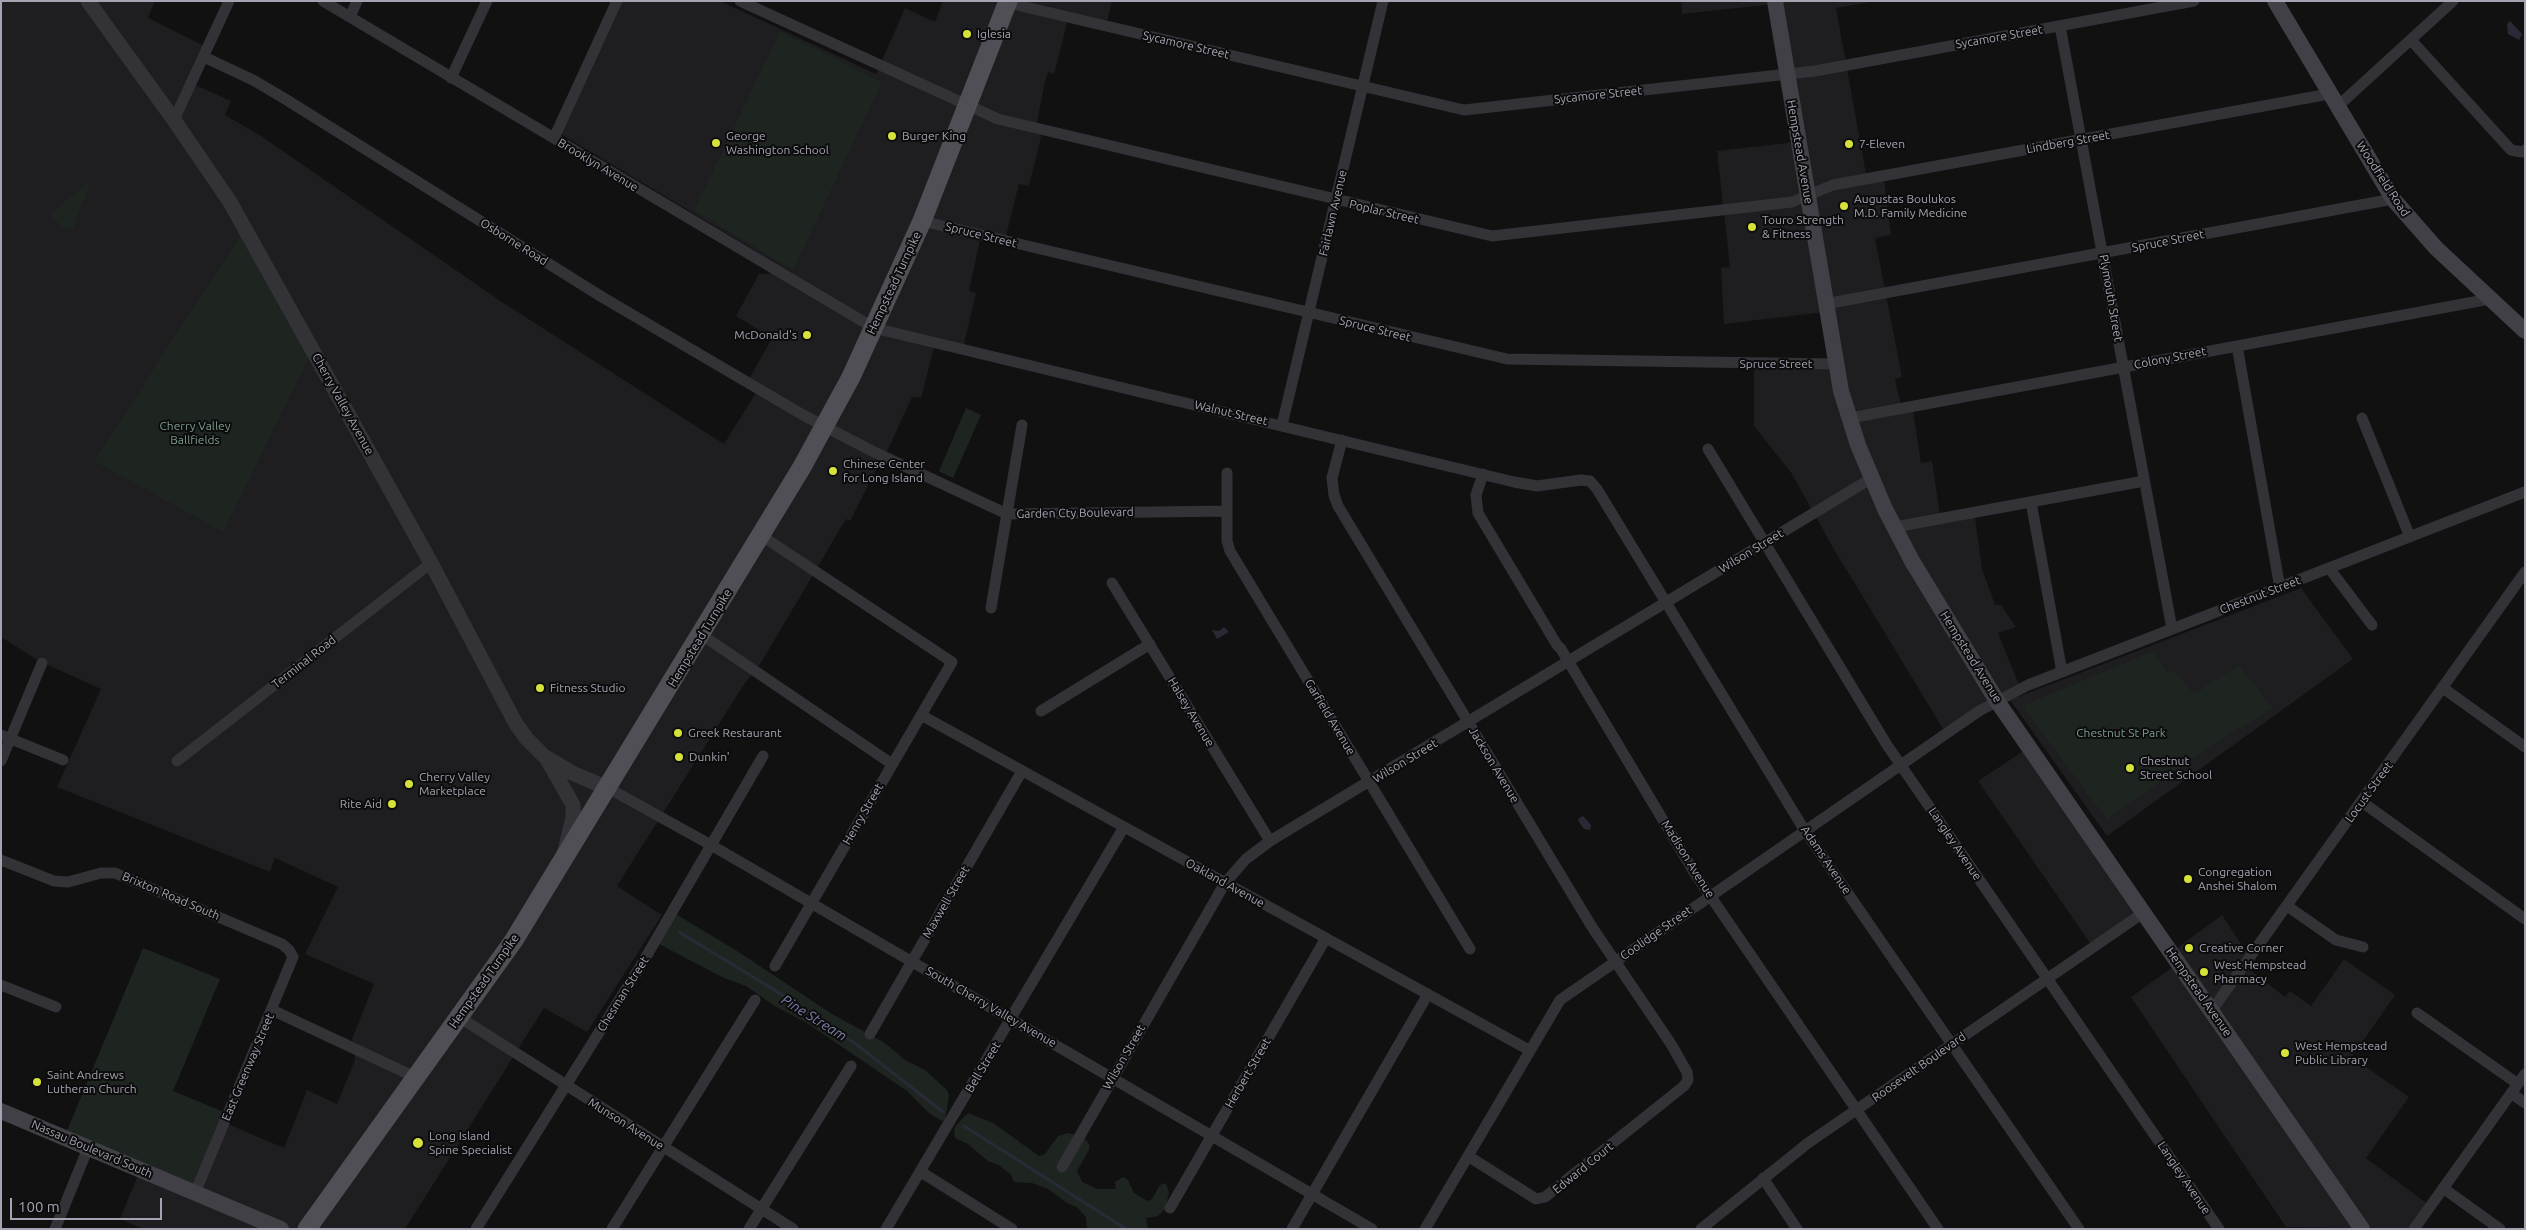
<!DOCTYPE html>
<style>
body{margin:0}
#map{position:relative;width:2526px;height:1230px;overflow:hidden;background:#111112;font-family:Ubuntu,sans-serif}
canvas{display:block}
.frame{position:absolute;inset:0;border:2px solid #a5a3b2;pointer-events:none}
.scale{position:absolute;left:10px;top:1198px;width:152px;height:22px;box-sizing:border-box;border:2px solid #a5a3b2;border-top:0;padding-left:6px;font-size:15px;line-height:18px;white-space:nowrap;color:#a5a3b2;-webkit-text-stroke:4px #0c0c0d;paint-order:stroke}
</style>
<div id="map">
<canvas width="2526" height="1230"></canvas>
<div class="frame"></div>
<div class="scale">100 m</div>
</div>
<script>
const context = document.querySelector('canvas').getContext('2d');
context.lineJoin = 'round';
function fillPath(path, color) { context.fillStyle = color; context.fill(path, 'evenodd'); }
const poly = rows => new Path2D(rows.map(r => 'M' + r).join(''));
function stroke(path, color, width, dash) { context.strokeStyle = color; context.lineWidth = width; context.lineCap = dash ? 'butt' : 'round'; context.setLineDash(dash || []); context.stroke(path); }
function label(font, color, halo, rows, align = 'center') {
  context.font = font + ' Ubuntu,sans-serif'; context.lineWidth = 4; context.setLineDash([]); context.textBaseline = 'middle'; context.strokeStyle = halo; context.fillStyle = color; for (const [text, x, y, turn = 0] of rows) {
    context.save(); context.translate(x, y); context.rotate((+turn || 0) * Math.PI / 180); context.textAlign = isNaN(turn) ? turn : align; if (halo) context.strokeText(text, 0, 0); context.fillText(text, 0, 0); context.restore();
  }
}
fillPath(poly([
 [1,1,155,1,148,18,206,47,189,82,231,101,225,115,261,136,502,302,724,444,759,388,748,381,772,338,736,316,759,274,793,273,561,134,623,1,720,1,876,74,905,8,935,22,943,1,1112,1,1106,25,1069,16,1054,74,1048,72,1045,82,1036,127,1043,129,1029,186,1019,184,1005,240,981,235,969,291,976,293,963,348,935,343,921,398,912,397,885,456,883,456,850,521,846,519,762,661,743,686,617,886,662,915,587,1032,544,1008,405,1229,143,1229,120,1219,142,1165,221,1121,284,1148,307,1090,337,1104,355,1060,352,1039,374,984,305,954,338,887,275,858,270,872,57,787,101,689,39,661,1,637],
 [1681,1,1876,1,1836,8,1866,174,1883,172,1891,235,1875,238,1902,377,1895,379,1901,406,1912,404,1921,463,1932,461,1940,515,1974,510,1982,569,1995,605,2001,605,2016,627,1998,633,2020,687,1945,732,1832,546,1792,474,1754,426,1754,365,1835,366,1825,312,1724,324,1721,268,1730,267,1717,151,1796,142,1774,4,1682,14],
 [2301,588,2353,659,2107,836,2010,700],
 [2028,748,2140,913,2092,946,1978,781],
 [2222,915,2249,956,2242,964,2285,997,2290,991,2311,1006,2344,959,2395,995,2352,1057,2409,1097,2366,1158,2429,1205,2412,1229,2286,1227,2131,997,2177,964,2170,953]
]), '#1e1d1f');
fillPath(poly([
 [780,32,882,82,793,270,694,210],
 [90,183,73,228,67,230,52,218,51,213,84,186],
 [243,232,313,350,223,532,94,461],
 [966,408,981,415,953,478,939,471],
 [2154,651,2168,673,2174,670,2194,694,2239,665,2272,708,2205,750,2107,819,2022,706],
 [674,913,737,951,832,1014,885,1043,905,1060,925,1070,947,1090,949,1096,945,1120,942,1121,930,1114,907,1091,807,1023,773,1005,746,986,724,978,657,943],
 [143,948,220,979,173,1091,224,1112,193,1186,66,1133],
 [968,1113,993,1123,1039,1156,1045,1154,1058,1136,1068,1133,1084,1137,1089,1144,1089,1150,1077,1171,1082,1182,1097,1189,1116,1189,1115,1182,1123,1177,1128,1180,1134,1193,1147,1201,1152,1199,1160,1185,1166,1183,1169,1193,1165,1209,1158,1216,1146,1218,1148,1229,1087,1229,1086,1217,1077,1207,1067,1203,1048,1189,1032,1183,1014,1182,1011,1175,999,1165,988,1161,968,1144,955,1138,954,1131,956,1125]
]), '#1e2521');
fillPath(poly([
 [2510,21,2522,34,2519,40,2508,34,2507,24],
 [1224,627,1229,632,1217,639,1212,630,1219,631],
 [1583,816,1591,825,1590,830,1584,829,1579,822,1578,819]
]), '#292a35');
stroke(poly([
 [679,932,776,991,856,1044,943,1112],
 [964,1126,1126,1229]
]), '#292a35', 3);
stroke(poly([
 [323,1,874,328,1514,482,1537,486,1581,480,1590,481,1597,489,1805,831,2079,1229],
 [740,1,998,119,1492,236,1792,202,1833,185,2329,94],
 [1008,3,1464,110,1815,71,2194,1],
 [350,17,357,1],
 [2060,26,2172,629],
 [2411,40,2511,150,2522,152,2525,150],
 [204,57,253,80,282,97,602,297,803,415,872,451,1007,514,1227,511],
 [451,78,487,1],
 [2337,107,2453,1],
 [174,120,229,1],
 [554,138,617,1],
 [922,221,1507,359,1836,364],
 [1825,304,2393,199],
 [2237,346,2280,588],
 [1850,418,2490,299],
 [2362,418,2410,537],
 [1282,425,1383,1],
 [1342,440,1332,478,1334,495,1338,506,1592,927,1671,1044,1687,1072,1688,1080,1684,1086,1545,1197,1536,1199,1468,1156],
 [1708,449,1887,745,2219,1229],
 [1227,473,1227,541,1230,551,1470,949],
 [1483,474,1476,495,1478,513,1557,645,1561,649,1694,872,1938,1229],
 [2031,502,2062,672],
 [1895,527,2144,481],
 [762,536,952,662,775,966],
 [2329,568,2372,625],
 [1112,583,1270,841],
 [991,608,1022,425],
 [702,635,892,764],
 [2443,688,2525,747],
 [1041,711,1150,644],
 [921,715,1529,1050],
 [1,735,63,760],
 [1,761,42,663],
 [177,761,431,563],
 [608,788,711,845,1372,1229],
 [2362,802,2525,919],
 [1,860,54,881,68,882,101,873,115,873,282,944,289,950,293,957,195,1193],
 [2287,906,2336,940,2363,947],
 [1,985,56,1007],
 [272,1010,417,1078],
 [2212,1010,2525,572],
 [2417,1013,2518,1084],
 [459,1017,793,1229],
 [870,1034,1022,771],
 [2511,1093,2525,1103],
 [1062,1167,1225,883,1246,859,1270,841,1872,478],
 [921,1172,1012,1229],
 [1763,1178,1797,1229],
 [2443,1188,2500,1229],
 [1170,1208,1326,938],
 [55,1229,88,1148],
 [476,1229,640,967,763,756],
 [612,1229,755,1000],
 [749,1229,851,1066],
 [886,1229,1124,827],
 [1292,1229,1428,994],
 [1425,1229,1560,1000,1979,711,2028,685,2525,492],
 [1701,1229,1808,1143,2143,913],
 [2414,1229,2525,1074]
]), '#333237', 11);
stroke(poly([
 [88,1,174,120,230,202,431,563,516,724,527,739,544,756,572,773,608,788],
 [547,759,573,805,573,817,565,851]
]), '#333237', 15);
stroke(poly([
 [1775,1,1841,391,1858,445,1885,509,1912,561,1997,701,2362,1229],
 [2275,1,2393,199,2436,248,2525,331],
 [1,1111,281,1229]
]), '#414047', 16);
stroke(poly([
 [307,1229,514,940,802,467,851,377,922,221,1008,1]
]), '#504f56', 19);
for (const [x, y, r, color] of [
 [967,34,5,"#d6e239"],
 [892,136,5,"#d6e239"],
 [716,143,5,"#d6e239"],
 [1849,144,5,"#d6e239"],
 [1844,206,5,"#d6e239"],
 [1752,227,5,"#d6e239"],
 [807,335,5,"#d6e239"],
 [833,471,5,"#d6e239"],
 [540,688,5,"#d6e239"],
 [678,733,5,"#d6e239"],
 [679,757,5,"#d6e239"],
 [2130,768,5,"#d6e239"],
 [409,784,5,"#d6e239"],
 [392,804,5,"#d6e239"],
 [2188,879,5,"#d6e239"],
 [2189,948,5,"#d6e239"],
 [2204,972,5,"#d6e239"],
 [2285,1053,5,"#d6e239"],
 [37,1082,5,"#d6e239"],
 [418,1143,6,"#d6e239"]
]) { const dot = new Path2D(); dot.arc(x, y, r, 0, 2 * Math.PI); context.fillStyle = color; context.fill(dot); stroke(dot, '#0c0c0d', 2); }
label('12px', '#a5a3b2', '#0c0c0d', [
 ["Iglesia",977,34],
 ["George",726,136],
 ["Washington School",726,150],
 ["Burger King",902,136],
 ["7-Eleven",1859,144],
 ["Augustas Boulukos",1854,199],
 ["M.D. Family Medicine",1854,213],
 ["Touro Strength",1762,220],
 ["& Fitness",1762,234],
 ["McDonald's",797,335,"right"],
 ["Chinese Center",843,464],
 ["for Long Island",843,478],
 ["Fitness Studio",550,688],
 ["Greek Restaurant",688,733],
 ["Dunkin'",689,757],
 ["Chestnut",2140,761],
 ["Street School",2140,775],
 ["Cherry Valley",419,777],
 ["Marketplace",419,791],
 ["Rite Aid",382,804,"right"],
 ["Congregation",2198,872],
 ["Anshei Shalom",2198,886],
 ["Creative Corner",2199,948],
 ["West Hempstead",2214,965],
 ["Pharmacy",2214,979],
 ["West Hempstead",2295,1046],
 ["Public Library",2295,1060],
 ["Saint Andrews",47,1075],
 ["Lutheran Church",47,1089],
 ["Long Island",429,1136],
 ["Spine Specialist",429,1150]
], 'left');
label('12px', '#a5a3b2', '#0c0c0d', [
 ["Sycamore Street",1999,37,-10],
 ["Sycamore Street",1186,45,13],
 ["Sycamore Street",1598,95,-6],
 ["Lindberg Street",2068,142,-10],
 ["Hempstead Avenue",1800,152,80],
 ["Brooklyn Avenue",598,165,31],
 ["Woodfield Road",2383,179,57],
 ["Poplar Street",1384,212,13],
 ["Fairlawn Avenue",1333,213,-77],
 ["Spruce Street",981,235,14],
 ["Spruce Street",2168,241,-11],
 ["Osborne Road",514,242,32],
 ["Hempstead Turnpike",894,283,-65],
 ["Plymouth Street",2111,298,80],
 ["Spruce Street",1375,329,14],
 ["Colony Street",2170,358,-11],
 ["Spruce Street",1776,364],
 ["Cherry Valley Avenue",343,404,61],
 ["Walnut Street",1231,413,13],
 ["Garden Cty Boulevard",1075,513,-1],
 ["Wilson Street",1751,551,-31],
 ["Chestnut Street",2260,595,-21],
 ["Hempstead Turnpike",700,638,-59],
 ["Hempstead Avenue",1971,657,58],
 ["Terminal Road",304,662,-38],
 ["Halsey Avenue",1191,712,59],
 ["Garfield Avenue",1330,717,59],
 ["Wilson Street",1405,761,-31],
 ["Jackson Avenue",1494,765,59],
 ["Locust Street",2369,792,-54],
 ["Henry Street",863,814,-60],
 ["Langley Avenue",1955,844,56],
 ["Madison Avenue",1688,859,58],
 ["Adams Avenue",1826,860,56],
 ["Oakland Avenue",1225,883,29],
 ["Brixton Road South",171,896,23],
 ["Maxwell Street",946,902,-60],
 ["Coolidge Street",1656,933,-35],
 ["Hempstead Turnpike",484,981,-55],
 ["Hempstead Avenue",2199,992,55],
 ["Chesman Street",623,994,-58],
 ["South Cherry Valley Avenue",991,1007,30],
 ["Wilson Street",1124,1057,-60],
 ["East Greenway Street",248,1067,-67],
 ["Bell Street",983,1067,-59],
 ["Roosevelt Boulevard",1919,1067,-35],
 ["Herbert Street",1248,1073,-60],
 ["Munson Avenue",626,1124,32],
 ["Nassau Boulevard South",92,1149,23],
 ["Edward Court",1583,1168,-39],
 ["Langley Avenue",2184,1178,56]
]);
label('12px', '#7c9c8b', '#0c0c0d', [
 ["Cherry Valley",195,426],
 ["Ballfields",195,440],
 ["Chestnut St Park",2121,733]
]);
label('italic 14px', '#7c82ab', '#0c0c0d', [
 ["Pine Stream",814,1018,32]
]);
</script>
